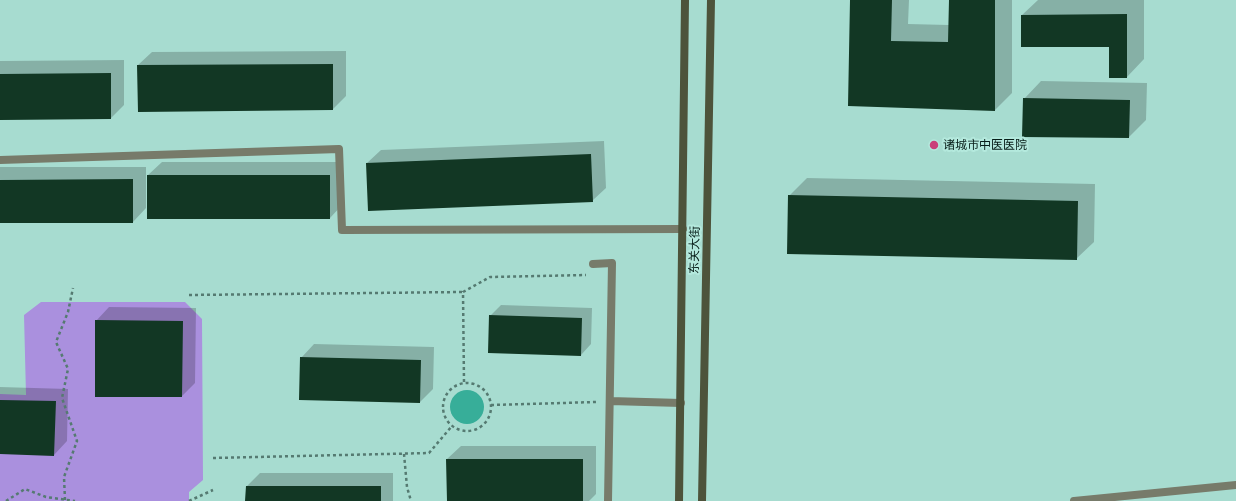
<!DOCTYPE html>
<meta charset="utf-8">
<style>
body{margin:0}
canvas{display:block;background:#a7dcd0}
</style>
<canvas width="1236" height="501"></canvas>
<script>
const context = document.querySelector('canvas').getContext('2d');
context.lineJoin = 'round';
function fillPath(path, color) { context.fillStyle = color; context.fill(path, 'evenodd'); }
const poly = rows => new Path2D(rows.map(r => 'M' + r).join(''));
function stroke(path, color, width, dash) { context.strokeStyle = color; context.lineWidth = width; context.lineCap = dash ? 'butt' : 'round'; context.setLineDash(dash || []); context.stroke(path); }
function label(font, color, halo, rows, align = 'center') {
  context.font = font + ' Figtree,"Noto Sans SC",sans-serif'; context.lineWidth = 4; context.setLineDash([]); context.textBaseline = 'middle'; context.strokeStyle = halo; context.fillStyle = color; for (const [text, x, y, turn = 0] of rows) {
    context.save(); context.translate(x, y); context.rotate((+turn || 0) * Math.PI / 180); context.textAlign = isNaN(turn) ? turn : align; if (halo) context.strokeText(text, 0, 0); context.fillText(text, 0, 0); context.restore();
  }
}
fillPath(poly([
 [41,302,185,302,202,319,203,480,189,492,189,501,0,501,0,394,26,395,24,315]
]), '#aa90de');
fillPath(poly([
 '450 407a17 17 0 1 1 34 0a17 17 0 1 1-34 0Z'
]), '#37ae99');
fillPath(poly([
 [851,0,909,0,908,24,949,25,950,0,1012,0,1012,93,995,110,849,105],
 [1038,0,1144,0,1144,59,1127,77,1110,46,1022,15],
 [346,51,346,96,333,109,138,65,152,52],
 [124,60,124,105,111,118,0,119,0,61],
 [1041,81,1147,83,1146,120,1129,137,1024,99],
 [604,141,606,188,592,201,367,163,381,150],
 [162,162,343,162,343,204,330,218,148,175],
 [0,167,146,167,146,208,133,222,0,222],
 [807,178,1095,184,1094,242,1076,259,789,196],
 [501,305,592,308,591,344,581,355,490,316],
 [109,307,196,308,195,383,182,396,96,396,96,321],
 [314,344,434,347,433,389,420,402,301,358],
 [0,387,68,389,67,441,54,455,0,453],
 [461,446,596,446,596,494,589,501,448,501,447,459],
 [260,473,393,473,393,501,246,501,247,486]
]), '#0003');
fillPath(poly([
 [850,0,892,0,891,41,948,42,949,0,995,0,995,111,848,106],
 [1127,14,1127,78,1109,78,1109,47,1021,47,1021,15],
 [333,64,333,110,138,112,137,65],
 [111,73,111,119,0,120,0,74],
 [1023,98,1130,100,1129,138,1022,137],
 [591,154,593,202,368,211,366,163],
 [147,175,330,175,330,219,147,219],
 [133,179,133,223,0,223,0,180],
 [788,195,1078,201,1077,260,787,254],
 [489,315,582,318,581,356,488,353],
 [95,320,183,321,182,397,95,397],
 [300,357,421,360,420,403,299,400],
 [0,400,56,401,54,456,0,454],
 [446,459,583,459,583,501,447,501],
 [246,486,381,486,381,501,245,501]
]), '#123724');
stroke(poly([
 [189,295,463,292],
 [464,382,463,292,490,277,586,275],
 '443 407a24 24 0 1 1 48 0a24 24 0 1 1-48 0Z',
 [491,405,597,402],
 [404,454,407,487,411,501],
 [213,458,429,453,452,426],
 [65,500,64,477,77,441,62,398,68,369,56,342,68,312,73,288],
 [6,501,25,489,46,497,75,501],
 [189,501,213,490]
]), '#557a71', 2.5, [3, 3]);
stroke(poly([
 [0,160,339,149,342,230,683,229],
 [593,264,612,263,608,501],
 [610,401,681,403]
]), '#777b6a', 8);
stroke(poly([
 [1074,501,1236,485]
]), '#777b6a', 8);
stroke(poly([
 [679,501,685,0],
 [702,501,711,0]
]), '#4d533b', 8);
for (const [x, y, r, color] of [
 [934,145,5,"#ca407a"]
]) { const dot = new Path2D(); dot.arc(x, y, r, 0, 2 * Math.PI); context.fillStyle = color; context.fill(dot); stroke(dot, '#b4e9dd', 1.5); }
label('12px', '#071d18', '#b4e9dd', [
 ["诸城市中医医院",943,145]
], 'left');
label('12px', '#071d18', '#b4e9dd', [
 ["东关大街",695,250,-89]
]);
</script>
